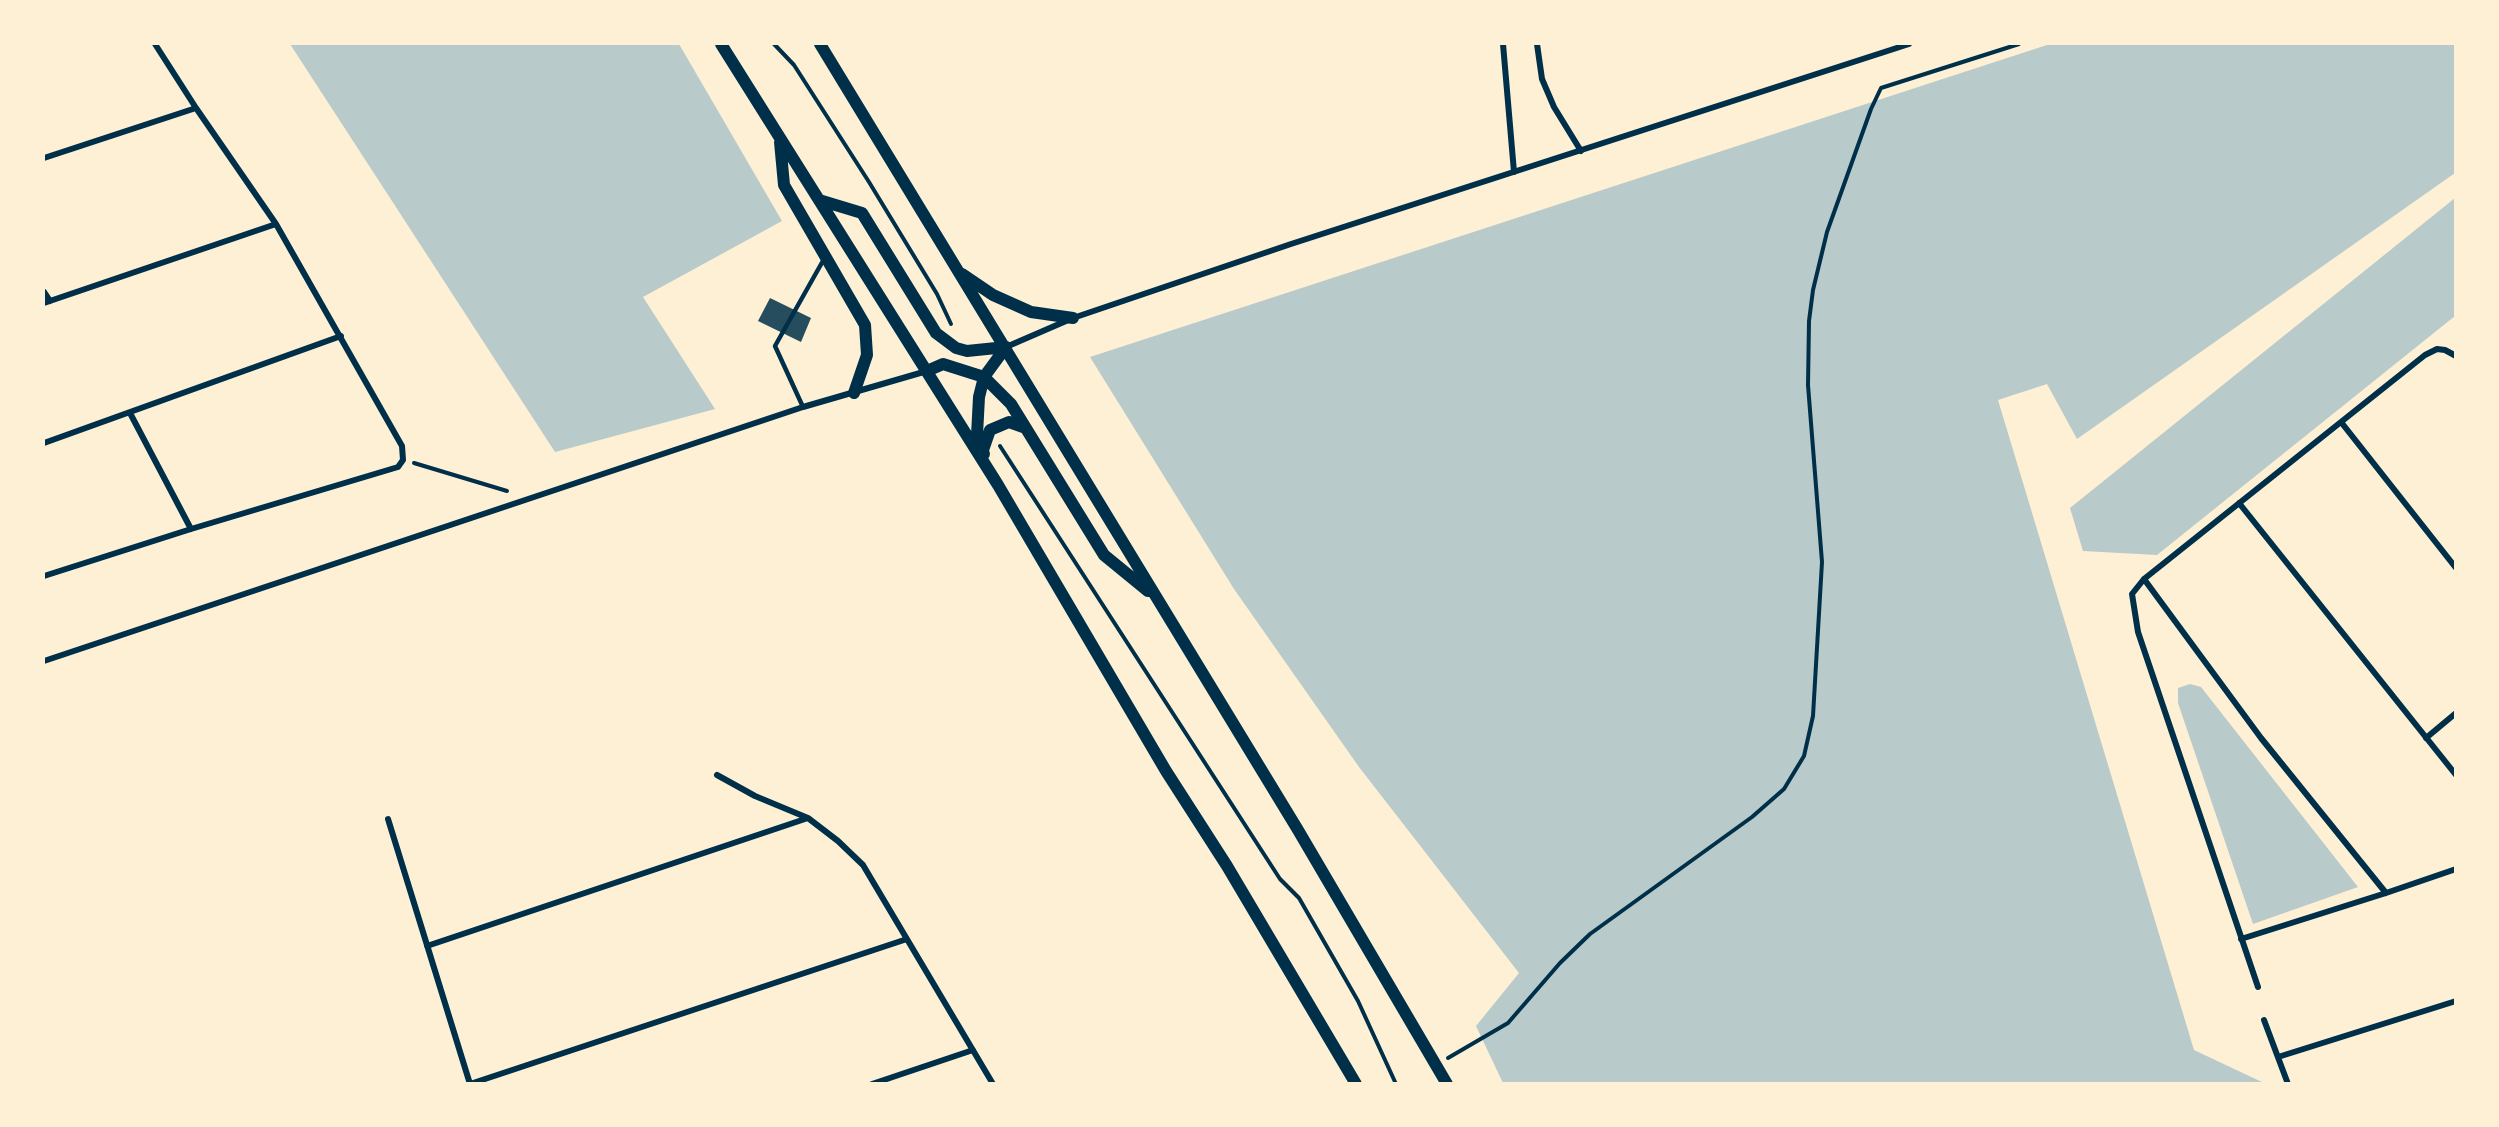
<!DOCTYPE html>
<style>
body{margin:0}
#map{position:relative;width:2499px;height:1127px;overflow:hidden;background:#fdf0d5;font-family:Quicksand,sans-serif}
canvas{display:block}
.frame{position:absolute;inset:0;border:45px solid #fdf0d5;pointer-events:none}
</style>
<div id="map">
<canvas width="2499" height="1127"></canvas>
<div class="frame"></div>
</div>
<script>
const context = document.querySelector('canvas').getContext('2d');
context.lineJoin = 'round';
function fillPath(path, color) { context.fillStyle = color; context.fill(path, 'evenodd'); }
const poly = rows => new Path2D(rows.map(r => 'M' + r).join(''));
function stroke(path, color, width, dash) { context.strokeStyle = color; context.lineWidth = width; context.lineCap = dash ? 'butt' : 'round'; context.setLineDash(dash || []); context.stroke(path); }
fillPath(poly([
 [290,44,679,44,782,221,643,297,715,409,555,452],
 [2050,44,2455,44,2455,173,2077,439,2047,384,1998,400,2194,1050,2264,1083,1503,1083,1476,1026,1519,973,1359,767,1234,589,1090,357],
 [2455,198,2455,316,2157,555,2083,551,2070,508],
 [2190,684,2201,687,2358,887,2253,924,2178,703,2178,688]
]), '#b9caca');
fillPath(poly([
 [770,298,811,318,801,342,758,321]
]), '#264d5e');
stroke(poly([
 [774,44,794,65,869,182,937,294,951,324],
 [1000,446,1280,879,1299,898,1358,1001,1396,1084],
 [414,463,507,491],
 [1448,1058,1508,1023,1560,963,1590,934,1752,817,1784,789,1804,756,1813,716,1822,562,1808,385,1809,321,1813,290,1827,232,1871,109,1881,88,2019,44]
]), '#003049', 4);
stroke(poly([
 [803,407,775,346,824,259]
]), '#003049', 4.5);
stroke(poly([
 [1503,44,1514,172],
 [1537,44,1542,79,1554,107,1581,151],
 [44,158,196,108],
 [44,292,50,301],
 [44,303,276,224],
 [1006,347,1073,318,1291,244,1909,44],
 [130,413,191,529],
 [2341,422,2456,568],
 [44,443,341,336],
 [2239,503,2456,775],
 [44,576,191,529,398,467,403,460,402,446,276,224,196,108,155,44],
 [2144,579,2261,738,2386,893],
 [44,661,803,407,927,371],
 [2426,738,2456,713],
 [717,775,755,796,808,818,838,841,863,865,993,1084],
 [388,819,470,1084],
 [2241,939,2386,893,2456,869],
 [427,946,808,818],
 [2258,987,2138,632,2132,594,2144,579,2425,355,2437,349,2445,350,2456,356],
 [2264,1020,2288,1084],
 [2278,1057,2456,1001],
 [470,1084,907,939],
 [872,1084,973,1050]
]), '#003049', 6);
stroke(poly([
 [721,44,998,485,1166,771,1227,866,1356,1084],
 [820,44,1298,830,1447,1084],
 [780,142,784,185,865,325,867,355,854,393],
 [819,200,862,213,936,333,956,348,967,351,1006,347],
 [962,274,993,295,1031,312,1073,318],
 [927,371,943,364,984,377,1011,404,1104,555,1148,591],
 [983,450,990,430,1009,422,1026,428],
 [984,454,977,435,979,397,984,377,1006,347]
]), '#003049', 12);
</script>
